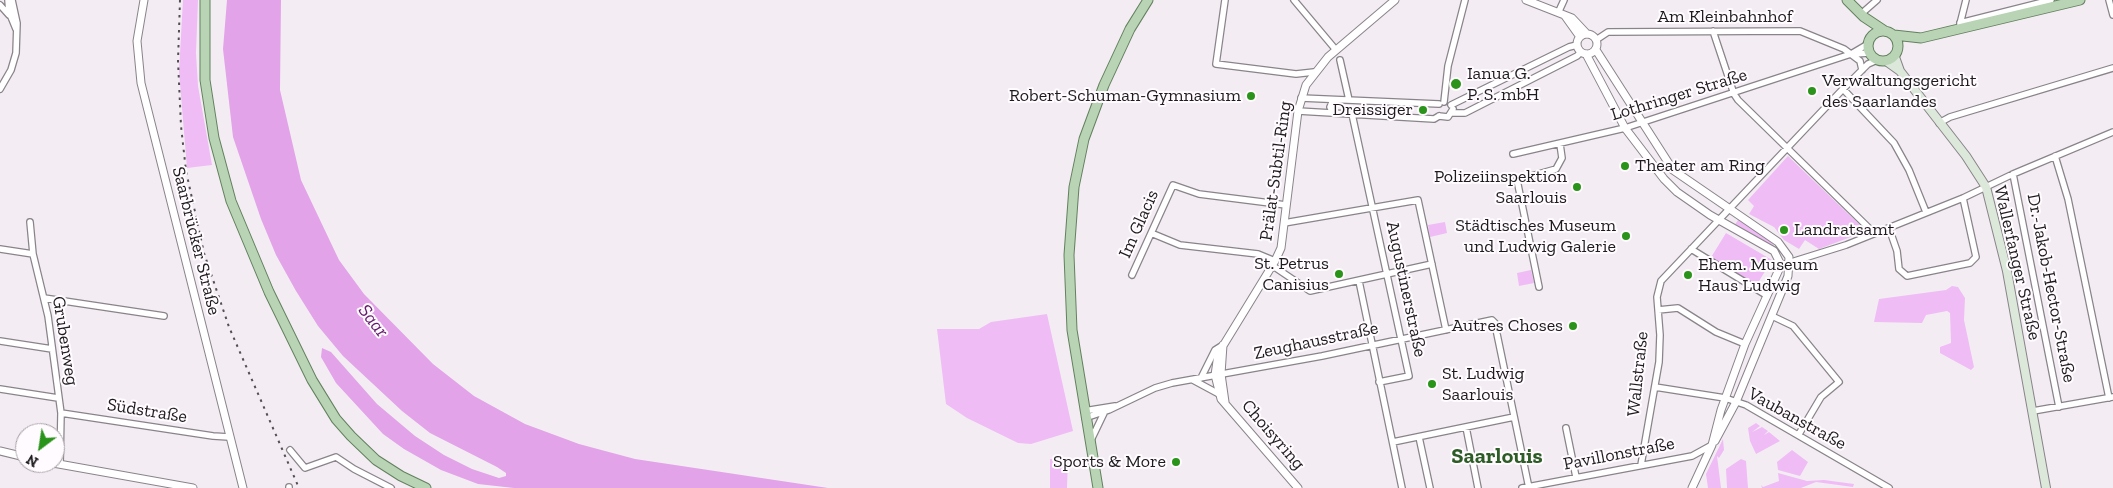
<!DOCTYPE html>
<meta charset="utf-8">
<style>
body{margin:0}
#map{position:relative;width:2113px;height:488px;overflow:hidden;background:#f3edf3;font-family:"Zilla Slab",serif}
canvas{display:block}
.north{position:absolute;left:15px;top:423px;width:50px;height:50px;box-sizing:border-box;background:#fffbff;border:1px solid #a5a1a5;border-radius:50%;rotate:211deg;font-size:14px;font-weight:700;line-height:20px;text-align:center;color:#1d1b1d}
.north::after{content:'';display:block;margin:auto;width:18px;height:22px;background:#2a931a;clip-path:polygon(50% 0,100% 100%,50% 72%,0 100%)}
</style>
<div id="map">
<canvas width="2113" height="488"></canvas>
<div class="north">N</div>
</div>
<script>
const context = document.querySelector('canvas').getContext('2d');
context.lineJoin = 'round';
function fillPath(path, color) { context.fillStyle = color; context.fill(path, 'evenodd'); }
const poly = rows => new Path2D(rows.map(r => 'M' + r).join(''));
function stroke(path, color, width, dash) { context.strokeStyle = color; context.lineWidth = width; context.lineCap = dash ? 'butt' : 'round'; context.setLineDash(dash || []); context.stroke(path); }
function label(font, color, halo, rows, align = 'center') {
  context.font = font + ' "Zilla Slab",serif'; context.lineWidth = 4; context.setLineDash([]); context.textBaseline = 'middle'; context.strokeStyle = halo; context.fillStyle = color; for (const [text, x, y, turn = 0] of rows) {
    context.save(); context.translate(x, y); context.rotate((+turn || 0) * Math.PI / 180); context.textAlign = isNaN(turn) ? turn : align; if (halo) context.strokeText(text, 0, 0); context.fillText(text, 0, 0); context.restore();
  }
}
fillPath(poly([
 [183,0,198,0,196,53,198,86,212,165,187,168,179,71],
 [1788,156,1864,229,1864,232,1819,249,1805,240,1799,249,1784,240,1774,227,1749,214,1754,206,1748,200],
 [1738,220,1763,235,1781,252,1779,253,1767,243,1734,226],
 [1445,222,1447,233,1430,237,1428,225],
 [1726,233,1772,260,1756,286,1710,259],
 [1531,270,1534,283,1519,286,1517,273],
 [1952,286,1958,287,1965,298,1964,320,1974,367,1971,370,1940,353,1940,347,1951,343,1950,313,1947,311,1926,315,1922,323,1874,322,1879,299,1946,290],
 [1047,314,1073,431,1031,444,1018,443,967,418,946,404,937,329,979,329,991,322],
 [1756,423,1760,426,1752,432,1762,427,1768,431,1764,435,1769,432,1780,441,1756,454,1750,441,1748,428],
 [1723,439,1724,450,1719,458,1717,456,1721,488,1708,488,1706,474],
 [1792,450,1808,462,1800,476,1778,470,1777,462],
 [1050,459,1068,459,1067,488,1050,488],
 [1741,459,1746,461,1748,488,1727,488,1726,469],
 [1778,473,1807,481,1824,480,1854,484,1853,487,1816,482,1801,488,1762,488,1761,485,1763,487,1779,481]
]), '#efbcf5');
fillPath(poly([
 [227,0,281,0,280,90,301,180,339,260,364,294,433,364,474,396,525,424,579,444,635,459,828,488,514,488,478,484,441,470,404,449,383,434,336,383,321,357,322,348,331,352,377,404,415,436,444,455,472,469,499,478,506,476,506,473,497,467,430,433,402,411,343,356,318,326,296,291,276,255,261,219,233,137,223,49]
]), '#e2a3e9');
const minor = poly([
 [8,0,9,12,16,29],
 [1225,0,1216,64,1296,74,1314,72],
 [1294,0,1336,50],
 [2109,0,2113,15],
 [0,5,9,15],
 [1559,11,1564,0],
 [1861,14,1877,0],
 [1960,23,2051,0],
 [1960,24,1966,0],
 [1713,31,1734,94,1738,100,1874,233],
 [1596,40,1608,32,1800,31,1844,49,1860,61,1862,70],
 [1854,54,1869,53],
 [1340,60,1349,100],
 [0,89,11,70,16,53,17,23,12,0],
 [1843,89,1894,143,1909,170,1926,212],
 [1301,98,1439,104],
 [1444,102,1448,66,1465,0],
 [1451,105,1569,47,1577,45],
 [1298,111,1434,119,1439,116],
 [1333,113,1330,107,1333,100],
 [1453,113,1465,113,1577,56,1581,52],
 [1352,114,1409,376,1379,382],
 [1439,116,1448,117,1453,109],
 [1939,123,1950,117,2113,68],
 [1513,154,1625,128,1851,54,1868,44],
 [2055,156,2068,199,2109,398],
 [2013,174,2059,407],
 [30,222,33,254,48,316,61,413,60,464],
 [1284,223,1418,200,1446,330],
 [1889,228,1897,251,1899,269,1907,276,1970,263,1976,257,1963,198],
 [1151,233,1180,245,1258,254,1275,261],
 [0,249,33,254],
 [1691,249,1766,295],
 [1785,264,1846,245,1963,198,2013,174,2113,132],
 [1273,266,1310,291,1432,264],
 [1132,275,1173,185,1199,194,1286,205],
 [1359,281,1402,488],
 [1539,287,1517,180,1556,169,1562,158,1560,144],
 [44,298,164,316],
 [1658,310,1678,308,1716,332,1745,344],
 [1772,316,1793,326,1839,382,1821,397,1799,434],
 [0,341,52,349],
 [1201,378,1215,350,1223,345],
 [1193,380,1219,394],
 [1655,387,1725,398,1746,405,1889,488],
 [0,389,58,398],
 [1084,411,1115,406],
 [2033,411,2113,397],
 [61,413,213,436,229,437],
 [1085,418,1109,410,1155,388,1172,383,1322,356,1492,320,1495,323,1497,334,1529,488],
 [1466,427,1478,488],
 [1566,428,1576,477],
 [1419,437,1430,488],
 [1092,438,1104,413],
 [1393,442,1514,417],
 [290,450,305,468,336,457,354,469,391,488],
 [1641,465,1659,362,1660,335,1657,297,1661,281,1843,89,1868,64,1877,60],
 [289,488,289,487],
 [1522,488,1692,456,1712,445]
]);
const tertiary = poly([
 [144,0,137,41,141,83,243,488],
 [1526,0,1572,18,1587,34],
 [1565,16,1580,37],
 '1577 44a10 10 0 1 1 20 0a10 10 0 1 1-20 0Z',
 [1596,50,1673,170,1778,242,1789,257,1788,276,1736,402,1715,441],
 [1586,54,1625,128,1664,179,1677,192,1710,215,1774,251,1781,265,1745,344,1721,410,1712,445,1692,488],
 [1223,345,1221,374,1225,402],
 [0,451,25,457],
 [53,463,193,488],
 [1298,488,1221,399,1215,375,1218,354,1275,261,1281,248,1298,111,1306,85,1328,57,1395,0]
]);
const secondary = poly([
 [1895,57,1900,71,1966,156,1986,187,2007,271,2046,488],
 [1886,61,1900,71]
]);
const primary = poly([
 [205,0,205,80,214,138,231,201,269,292,312,380,336,419,351,436,376,460,401,476,426,488],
 [1847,0,1864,17,1885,31],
 '1868 46a15 15 0 1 1 30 0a15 15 0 1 1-30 0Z',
 [1894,35,1921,38,2080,0],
 [1098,488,1072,330,1069,255,1074,187,1084,139,1104,85,1130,29,1148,0]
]);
stroke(minor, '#89848a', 8);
stroke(tertiary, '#89848a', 9);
stroke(secondary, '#89848a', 10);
stroke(primary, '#63805f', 11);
stroke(minor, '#fff', 5.5);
stroke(tertiary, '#fff', 7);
stroke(secondary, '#dce9da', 8);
stroke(primary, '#b8d4b4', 9);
stroke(poly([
 [180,0,178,61,181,126,186,171,204,253,229,327,299,488]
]), '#524f52', 2, [2.5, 5]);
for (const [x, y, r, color] of [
 [1456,84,6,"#2a931a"],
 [1812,91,5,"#2a931a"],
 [1251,96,5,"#2a931a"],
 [1423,110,5,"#2a931a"],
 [1625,166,5,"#2a931a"],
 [1577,187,5,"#2a931a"],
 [1784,230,5,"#2a931a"],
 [1626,236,5,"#2a931a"],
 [1339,274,5,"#2a931a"],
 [1688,275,5,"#2a931a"],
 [1573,326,5,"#2a931a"],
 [1432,384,5,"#2a931a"],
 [1176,462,5,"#2a931a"]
]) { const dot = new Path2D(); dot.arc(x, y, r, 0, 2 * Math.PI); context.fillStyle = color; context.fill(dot); stroke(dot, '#fffbff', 2); }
label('18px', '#1d1b1d', '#fffbff', [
 ["Am Kleinbahnhof",1725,17],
 ["Lothringer Straße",1679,95,-17],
 ["Prälat-Subtil-Ring",1276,171,-82],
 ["Im Glacis",1139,224,-66],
 ["Saarbrücker Straße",196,241,76],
 ["Wallerfanger Straße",2017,263,77],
 ["Dr.-Jakob-Hector-Straße",2051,288,79],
 ["Augustinerstraße",1406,289,78],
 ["Grubenweg",65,341,81],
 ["Zeughausstraße",1316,341,-12],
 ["Wallstraße",1638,374,-84],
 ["Südstraße",147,411,9],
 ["Vaubanstraße",1797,419,29],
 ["Choisyring",1273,435,49],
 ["Pavillonstraße",1619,454,-11]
]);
label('18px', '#1d1b1d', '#fffbff', [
 ["Ianua G.",1467,74,"left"],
 ["P. S. mbH",1467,95,"left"],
 ["Verwaltungsgericht",1822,81,"left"],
 ["des Saarlandes",1822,102,"left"],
 ["Robert-Schuman-Gymnasium",1241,96],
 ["Dreissiger",1413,110],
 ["Theater am Ring",1635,166,"left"],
 ["Polizeiinspektion",1567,177],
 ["Saarlouis",1567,198],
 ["Städtisches Museum",1616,226],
 ["und Ludwig Galerie",1616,247],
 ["Landratsamt",1794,230,"left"],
 ["St. Petrus",1329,264],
 ["Canisius",1329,285],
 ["Ehem. Museum",1698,265,"left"],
 ["Haus Ludwig",1698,286,"left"],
 ["Autres Choses",1563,326],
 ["St. Ludwig",1442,374,"left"],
 ["Saarlouis",1442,395,"left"],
 ["Sports & More",1166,462]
], 'right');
label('italic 19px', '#63196c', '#fffbff', [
 ["Saar",373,321,52]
]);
label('bold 22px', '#2d5d26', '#fffbff', [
 ["Saarlouis",1497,457]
]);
</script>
